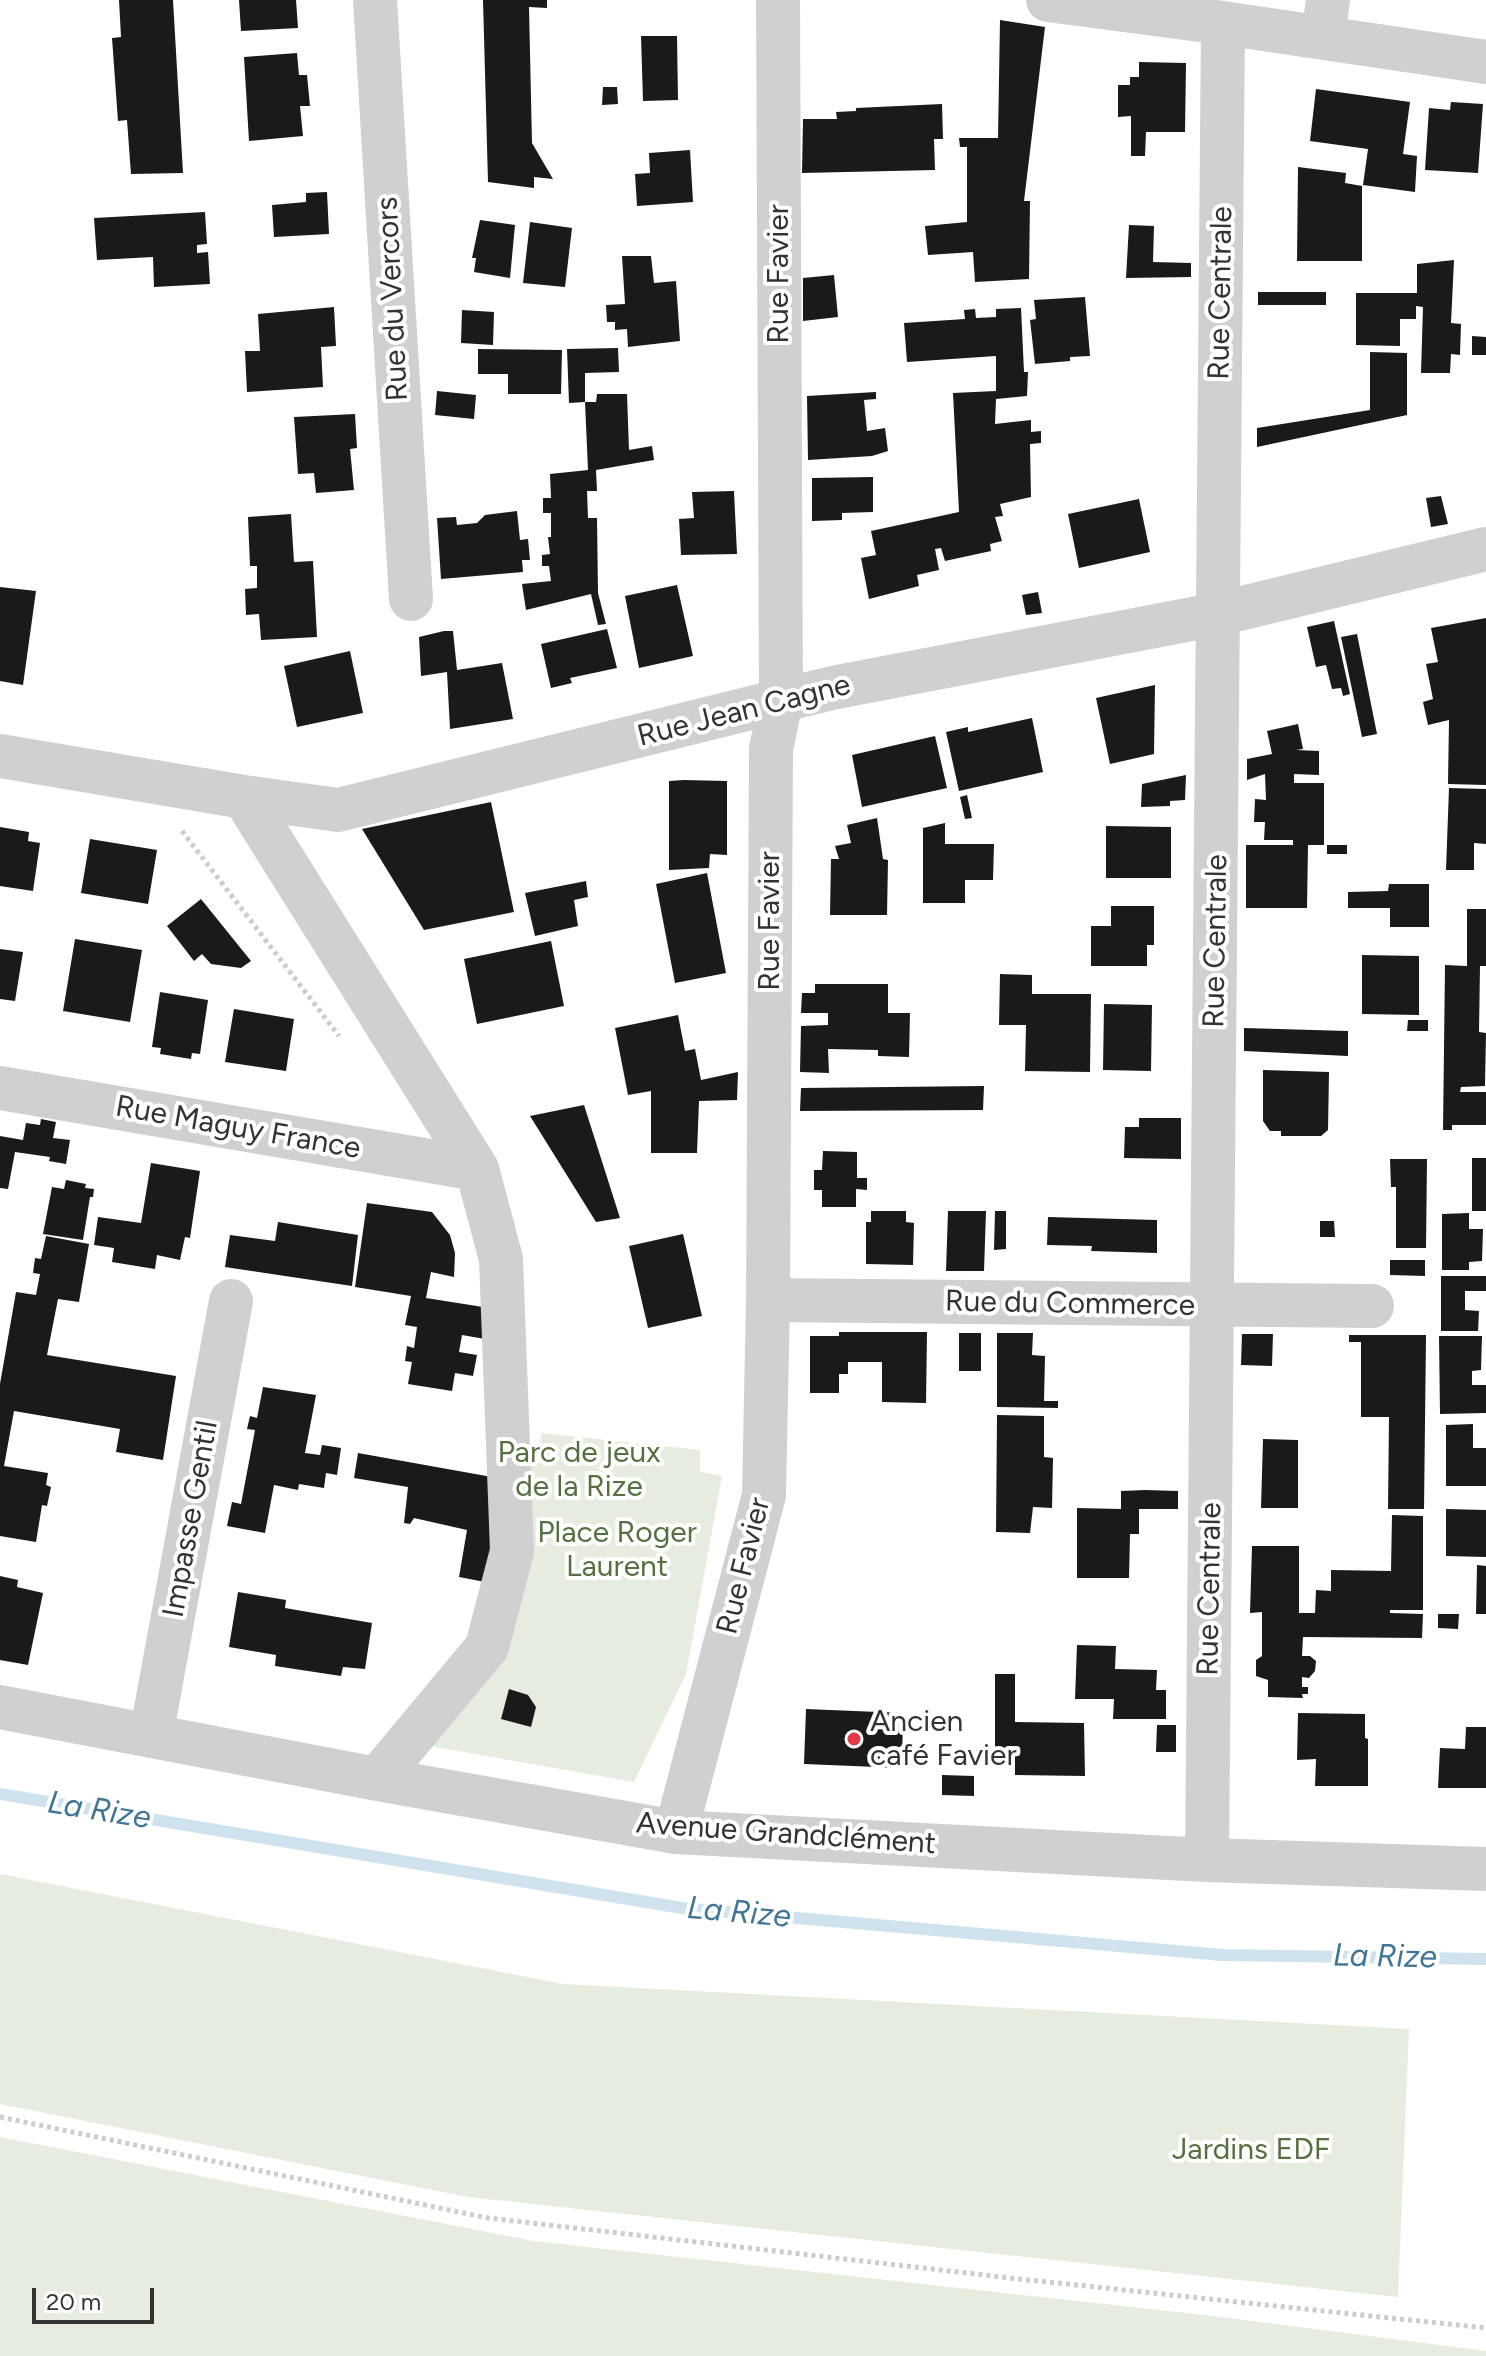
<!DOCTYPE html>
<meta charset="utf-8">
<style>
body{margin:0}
#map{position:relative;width:1486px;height:2356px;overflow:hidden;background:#fff;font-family:Figtree,sans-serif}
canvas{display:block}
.scale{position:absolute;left:32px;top:2288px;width:122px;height:36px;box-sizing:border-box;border:4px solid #333;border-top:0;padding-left:10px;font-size:24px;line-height:28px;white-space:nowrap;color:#333;-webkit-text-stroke:6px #fff;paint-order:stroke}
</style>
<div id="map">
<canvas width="1486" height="2356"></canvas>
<div class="scale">20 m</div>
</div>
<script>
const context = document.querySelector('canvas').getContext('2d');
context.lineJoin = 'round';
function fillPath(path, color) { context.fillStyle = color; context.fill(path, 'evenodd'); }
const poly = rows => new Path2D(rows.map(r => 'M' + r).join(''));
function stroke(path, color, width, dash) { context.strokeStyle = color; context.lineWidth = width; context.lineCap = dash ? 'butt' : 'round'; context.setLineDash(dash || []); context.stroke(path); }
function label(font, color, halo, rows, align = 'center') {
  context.font = font + ' Figtree,sans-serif'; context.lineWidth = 8; context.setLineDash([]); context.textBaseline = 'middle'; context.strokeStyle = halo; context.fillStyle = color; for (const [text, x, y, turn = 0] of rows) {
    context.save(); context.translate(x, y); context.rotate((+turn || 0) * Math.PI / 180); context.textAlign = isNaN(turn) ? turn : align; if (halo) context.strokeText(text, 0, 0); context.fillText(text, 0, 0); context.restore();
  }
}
fillPath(poly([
 [541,1433,700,1450,700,1472,722,1476,686,1674,634,1782,430,1746,482,1682,524,1443,540,1445],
 [0,1874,563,1984,1409,2029,1398,2297,468,2197,0,2104],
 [0,2137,533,2241,1213,2316,1486,2351,1486,2356,0,2356]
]), '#e6ecdf');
stroke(poly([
 [0,1794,682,1908,1222,1955,1486,1959]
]), '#cfe2ee', 12);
fillPath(poly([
 [119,0,173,0,183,173,131,174,127,120,118,121,112,38,121,37],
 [239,0,296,0,298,28,241,31],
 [483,0,547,0,547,8,529,7,532,143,553,179,534,177,534,188,488,182],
 [1000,20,1045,27,1024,201,1030,201,1029,279,975,282,973,252,928,255,925,226,967,222,967,147,960,147,959,138,998,138],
 [641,36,677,36,678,100,643,101],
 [297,53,299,75,307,75,310,106,300,106,303,136,249,141,244,57],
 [1139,62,1186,63,1185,132,1146,132,1145,156,1131,156,1131,116,1118,117,1118,85,1130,85,1130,77,1139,77],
 [603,87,617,87,618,104,602,105],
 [1316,89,1410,102,1403,154,1417,156,1415,192,1363,185,1368,149,1310,141],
 [1451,102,1483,104,1478,173,1425,170,1429,108,1450,110],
 [942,104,943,139,934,139,935,170,802,173,803,119,837,119,836,112,856,111,856,108],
 [690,150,693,202,637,206,635,174,650,173,649,153],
 [1298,167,1346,173,1345,183,1362,186,1362,261,1297,261],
 [327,192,329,234,274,237,272,205,306,202,306,193],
 [205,212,207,244,197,245,197,253,208,252,210,284,154,287,153,257,97,260,94,218],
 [480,220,515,225,510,278,474,272,476,258,472,258],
 [530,222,572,228,565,287,523,283],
 [1129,225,1154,226,1153,262,1191,263,1191,277,1126,278],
 [622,256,651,256,654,283,676,281,680,341,628,347,627,329,615,330,615,322,607,322,606,305,625,304],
 [1454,260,1451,323,1461,324,1460,355,1451,354,1450,373,1421,373,1423,307,1416,306,1416,319,1400,319,1400,346,1356,345,1356,293,1417,293,1417,264],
 [834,275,838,317,803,321,803,278],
 [1258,292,1326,292,1326,305,1258,305],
 [1085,297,1090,356,1070,357,1070,361,1035,364,1030,320,1036,319,1034,300],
 [334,307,336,346,321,347,323,387,247,392,245,351,260,351,258,314],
 [1021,308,1024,372,1028,372,1027,396,996,399,995,424,1031,420,1031,432,1041,431,1041,443,1030,444,1031,497,1000,504,1003,516,995,517,1002,541,990,544,991,551,945,561,941,548,935,549,939,570,917,575,919,586,869,599,861,558,876,555,871,531,959,512,953,393,996,391,996,356,907,362,904,323,965,319,964,310,975,309,976,318,996,317,996,309],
 [462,310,494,312,493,345,461,343],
 [1472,336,1486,337,1486,355,1472,355],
 [618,348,619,372,585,373,585,402,569,403,567,349],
 [478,349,562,350,561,394,508,394,508,374,478,374],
 [1370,352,1407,353,1407,415,1257,447,1257,428,1370,410],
 [437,391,476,395,474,419,435,415],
 [876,392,876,399,864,400,867,431,885,428,888,451,872,456,808,460,807,396],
 [597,394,627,394,629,450,652,446,654,460,596,470,597,491,587,491,588,518,597,518,598,593,606,624,598,625,591,594,526,610,522,584,551,581,549,566,542,566,542,555,550,554,548,537,551,537,551,513,543,513,543,498,551,498,550,474,588,470,585,402,596,402],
 [355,414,357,448,350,449,354,490,316,493,314,473,298,474,294,417],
 [873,477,873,512,842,513,842,520,812,521,812,478],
 [734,491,737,554,681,555,679,519,694,518,692,492],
 [1441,496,1448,524,1431,527,1426,498],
 [1139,499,1150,552,1079,568,1068,514],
 [517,511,520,540,528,539,530,560,522,560,523,572,441,579,437,518,456,517,457,525,477,523,485,515],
 [291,514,294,562,313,561,317,637,261,640,259,614,246,615,245,589,257,588,257,566,250,566,248,517],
 [677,585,693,656,639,668,625,596],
 [0,587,36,591,23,685,0,681],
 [1038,592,1042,613,1026,615,1022,595],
 [1486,618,1486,785,1448,784,1449,720,1428,725,1423,702,1433,699,1426,664,1438,662,1431,628],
 [1334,621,1350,694,1343,696,1341,688,1332,689,1326,665,1316,667,1307,627],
 [607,629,617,668,570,678,572,683,551,688,541,644],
 [444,631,453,631,457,670,502,663,513,719,450,729,447,672,421,676,419,637],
 [1357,634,1377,734,1362,737,1341,637],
 [350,651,363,713,297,727,284,666],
 [1155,685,1154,754,1110,764,1096,698],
 [1032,718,1043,772,959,791,946,732,968,727,968,732],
 [1298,724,1303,749,1296,750,1319,751,1319,775,1294,774,1294,783,1324,783,1324,845,1308,845,1307,908,1246,908,1246,845,1293,845,1293,840,1264,840,1265,822,1254,822,1255,799,1266,800,1265,774,1247,780,1247,759,1272,754,1267,731],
 [935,736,947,788,862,807,852,755],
 [1186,775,1185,800,1170,801,1170,806,1141,807,1142,784],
 [684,780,727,781,727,855,710,854,709,868,669,870,669,781],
 [1449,788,1486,789,1486,844,1474,843,1474,870,1446,870],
 [967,795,972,818,965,819,960,797],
 [491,802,514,912,424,930,362,829],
 [877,818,883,859,888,860,887,915,830,915,831,859,839,859,835,846,851,843,847,825],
 [945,823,945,844,994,844,993,880,965,880,965,903,923,903,923,828],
 [1106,826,1171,827,1171,878,1106,878],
 [0,827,29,832,28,841,40,843,33,891,0,886],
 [90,839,157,850,148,904,81,893],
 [1327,845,1347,845,1347,854,1327,854],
 [707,873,726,973,675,983,656,884],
 [586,881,588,897,574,900,578,926,535,936,525,893],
 [1389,884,1429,884,1429,927,1390,927,1390,908,1348,908,1348,892,1388,891],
 [201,899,251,961,241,968,211,964,202,954,194,961,167,926],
 [1111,906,1154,906,1154,945,1147,945,1147,966,1091,966,1091,926,1111,926],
 [1467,909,1486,909,1486,966,1480,966,1479,1032,1486,1033,1485,1086,1461,1087,1460,1092,1486,1092,1486,1125,1452,1125,1452,1130,1443,1130,1445,965,1467,966],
 [75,939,142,950,130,1022,63,1011],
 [551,941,564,1006,477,1024,464,959],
 [0,949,23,952,15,1001,0,999],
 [1362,955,1419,956,1419,1015,1362,1014],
 [1000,974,1032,975,1032,994,1091,994,1090,1072,1025,1071,1026,1025,999,1025],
 [815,984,888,984,888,1013,910,1013,909,1057,878,1056,878,1050,828,1049,829,1073,800,1072,801,1026,828,1025,828,1013,801,1013,802,993,815,993],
 [160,992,208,1000,200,1054,192,1053,191,1059,160,1054,161,1048,152,1047],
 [1104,1004,1152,1005,1151,1071,1103,1070],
 [234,1009,294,1019,286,1071,225,1062],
 [678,1015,685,1051,695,1049,701,1080,738,1072,737,1100,699,1101,697,1153,651,1153,651,1091,628,1095,615,1028],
 [1408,1020,1428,1020,1428,1031,1407,1031],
 [1244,1028,1348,1031,1348,1056,1244,1051],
 [1263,1070,1329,1072,1328,1130,1321,1136,1281,1136,1281,1131,1270,1131,1263,1121],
 [984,1086,983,1110,800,1111,801,1088],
 [584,1105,620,1218,596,1222,530,1116],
 [1139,1118,1181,1118,1181,1159,1124,1158,1125,1127,1139,1127],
 [41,1119,56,1122,53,1138,70,1140,66,1164,49,1161,50,1157,15,1152,8,1189,0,1188,0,1136,23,1140,26,1123,40,1125],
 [823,1151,857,1152,857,1178,867,1178,867,1190,856,1189,856,1207,822,1207,822,1190,814,1190,814,1170,822,1170],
 [1472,1158,1486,1158,1486,1211,1472,1211],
 [1390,1159,1427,1159,1426,1248,1396,1248,1396,1187,1391,1187],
 [151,1163,200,1171,190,1238,185,1237,180,1260,157,1255,155,1269,112,1262,114,1248,94,1245,98,1217,141,1223],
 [66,1180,86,1184,85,1188,94,1189,93,1197,90,1197,83,1240,43,1234,52,1187,64,1189],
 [367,1203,432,1212,450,1235,455,1253,454,1277,431,1272,426,1298,483,1307,485,1339,462,1335,459,1352,477,1355,473,1376,455,1373,452,1391,408,1384,412,1362,405,1361,407,1346,414,1348,417,1327,405,1325,411,1296,355,1287],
 [871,1211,906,1211,906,1222,914,1223,913,1265,866,1264,866,1222,871,1222],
 [948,1211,986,1211,984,1271,946,1271],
 [995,1211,1006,1211,1006,1249,994,1250],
 [1469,1213,1469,1229,1483,1229,1482,1261,1469,1262,1469,1270,1442,1270,1442,1214],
 [1048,1217,1157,1220,1157,1253,1091,1251,1092,1246,1047,1245],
 [1320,1221,1334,1221,1335,1237,1320,1237],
 [278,1222,358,1235,352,1286,225,1267,230,1235,275,1241],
 [683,1234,702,1316,648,1328,629,1246],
 [46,1236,89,1244,79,1302,58,1299,47,1355,176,1376,163,1460,116,1452,120,1429,14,1411,4,1466,48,1473,46,1485,51,1487,47,1506,42,1505,36,1542,0,1536,0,1384,16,1292,36,1295,40,1274,33,1273,35,1258,41,1259],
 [1390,1260,1425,1260,1425,1276,1390,1275],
 [1441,1276,1486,1276,1486,1291,1465,1291,1465,1310,1479,1311,1478,1331,1441,1331],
 [839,1332,927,1332,926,1403,882,1402,882,1362,848,1362,848,1374,839,1374,839,1393,810,1393,810,1336,839,1336],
 [959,1333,981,1333,981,1371,959,1371],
 [997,1333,1033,1333,1032,1355,1045,1356,1044,1401,1058,1401,1058,1408,997,1407],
 [1242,1334,1273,1334,1272,1366,1241,1365],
 [1349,1335,1426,1335,1424,1509,1388,1509,1389,1417,1361,1417,1361,1342,1349,1342],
 [1439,1336,1482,1336,1481,1370,1472,1371,1472,1385,1486,1385,1486,1413,1440,1414],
 [263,1387,316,1395,305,1453,320,1455,322,1445,341,1448,337,1475,326,1473,324,1488,299,1484,298,1490,274,1485,265,1533,227,1526,232,1502,241,1504,255,1430,247,1429,250,1416,257,1418],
 [997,1415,1044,1416,1044,1457,1053,1458,1052,1508,1033,1507,1030,1533,996,1532],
 [1473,1424,1473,1448,1486,1448,1486,1486,1446,1486,1446,1425],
 [1263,1439,1298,1440,1298,1508,1261,1508],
 [358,1453,492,1477,495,1558,485,1582,459,1577,467,1530,414,1518,410,1524,404,1523,408,1487,354,1478],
 [1145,1490,1178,1491,1178,1509,1139,1509,1139,1534,1130,1534,1129,1578,1077,1578,1077,1508,1121,1509,1121,1491],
 [1446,1509,1486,1510,1486,1557,1446,1556],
 [1392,1515,1423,1516,1423,1610,1390,1610,1390,1613,1423,1614,1422,1638,1303,1637,1302,1656,1310,1656,1316,1661,1315,1671,1309,1678,1302,1677,1302,1687,1308,1687,1308,1694,1302,1694,1303,1698,1268,1697,1268,1680,1256,1676,1256,1660,1262,1656,1262,1612,1250,1613,1252,1546,1299,1546,1299,1613,1315,1613,1316,1590,1331,1591,1331,1570,1391,1571],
 [1477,1565,1486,1566,1486,1614,1476,1614],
 [0,1576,18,1580,17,1587,43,1593,28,1665,0,1660],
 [238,1592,286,1600,285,1608,372,1623,365,1669,343,1667,341,1676,275,1666,276,1655,229,1647],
 [1438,1614,1459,1614,1458,1629,1438,1628],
 [1077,1645,1116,1646,1115,1669,1157,1670,1156,1690,1166,1690,1166,1719,1113,1719,1114,1699,1075,1699],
 [995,1674,1015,1674,1015,1722,1084,1723,1085,1776,1015,1775,1015,1759,995,1759],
 [509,1689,528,1695,536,1707,531,1727,501,1719],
 [806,1709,903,1713,902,1768,804,1764],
 [1298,1713,1365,1714,1365,1738,1368,1739,1368,1786,1315,1786,1316,1759,1297,1760],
 [1157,1725,1176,1725,1176,1752,1156,1752],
 [1466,1727,1486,1727,1486,1788,1438,1788,1440,1748,1465,1749],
 [942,1775,974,1776,974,1796,942,1795]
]), '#1a1a1a');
stroke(poly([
 [182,831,339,1036],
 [0,2117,488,2218,1019,2279,1486,2328]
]), '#cdcdcd', 5, [4, 4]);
stroke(poly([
 [375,0,411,599],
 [1048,0,1223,23,1486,62],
 [1323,38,1328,0],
 [0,756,244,797,338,810,832,688,1218,614,1486,549],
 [244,797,477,1169,501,1259,512,1551,487,1647,377,1779],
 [0,1088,477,1169],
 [768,1300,1372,1306],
 [0,1707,377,1779,676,1832,1207,1860,1486,1869],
 [151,1736,231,1301],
 [676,1832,764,1495,768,1300,771,749,781,701,778,0],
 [1207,1860,1223,23]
]), '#d0d0d0', 44);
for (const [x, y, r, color] of [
 [854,1739,8,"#e63946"]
]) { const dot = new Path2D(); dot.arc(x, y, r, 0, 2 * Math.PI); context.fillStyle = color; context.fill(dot); stroke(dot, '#fff', 3); }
label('30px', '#333', '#fff', [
 ["Rue Favier",779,274,-90],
 ["Rue Centrale",1221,293,-89],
 ["Rue du Vercors",393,299,-93],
 ["Rue Jean Cagne",744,711,-14],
 ["Rue Favier",770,921,-90],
 ["Rue Centrale",1216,941,-89],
 ["Rue Maguy France",238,1128,10],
 ["Rue du Commerce",1070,1304,1],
 ["Impasse Gentil",191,1519,-80],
 ["Rue Favier",744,1566,-76],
 ["Rue Centrale",1210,1589,-89],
 ["Avenue Grandclément",786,1834,4]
]);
label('30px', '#56703f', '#fff', [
 ["Parc de jeux",579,1453],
 ["de la Rize",579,1487],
 ["Place Roger",617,1533],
 ["Laurent",617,1567],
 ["Jardins EDF",1251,2150]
]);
label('30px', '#333', '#fff', [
 ["Ancien",870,1722],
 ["café Favier",870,1756]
], 'left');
label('italic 32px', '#3f7597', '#fff', [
 ["La Rize",99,1811,9],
 ["La Rize",739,1913,5],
 ["La Rize",1385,1957,1]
]);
</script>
